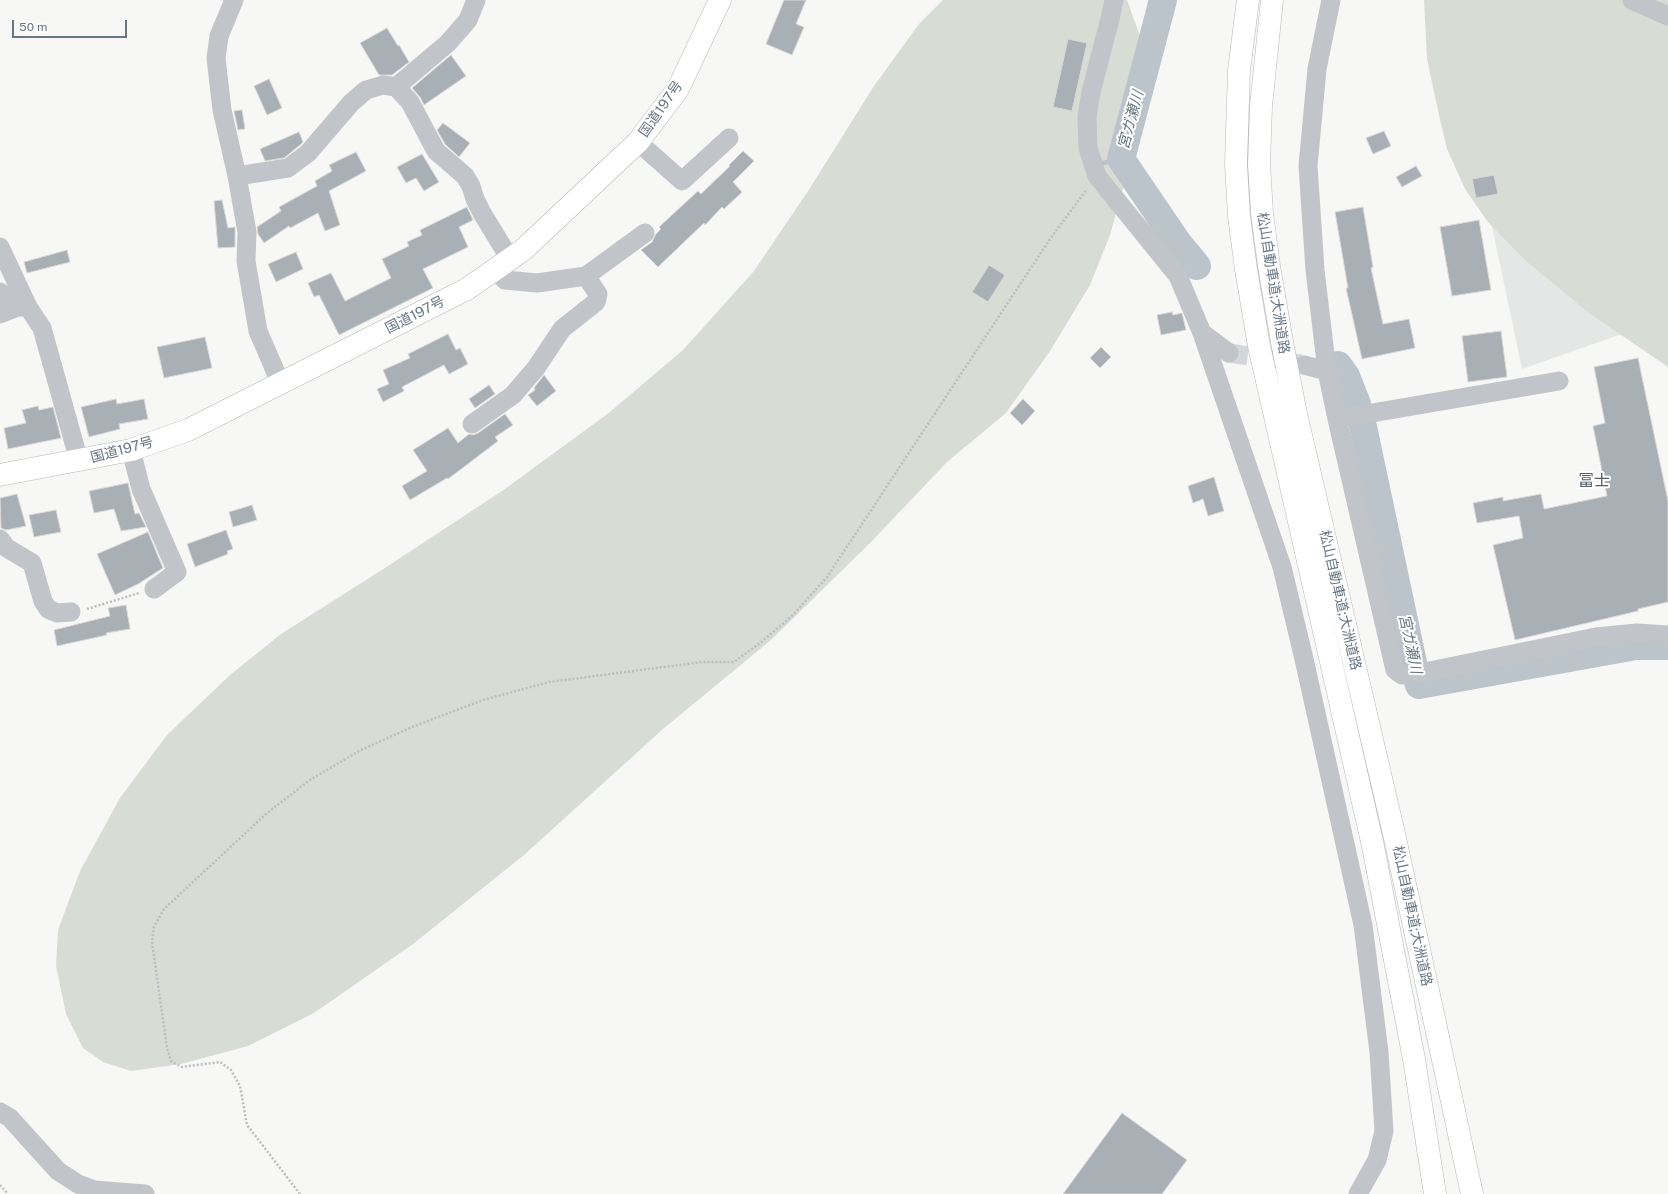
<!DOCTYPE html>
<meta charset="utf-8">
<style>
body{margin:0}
#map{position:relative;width:1668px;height:1194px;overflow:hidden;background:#f7f7f5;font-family:"Public Sans",sans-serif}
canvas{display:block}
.scale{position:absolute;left:12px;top:20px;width:115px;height:18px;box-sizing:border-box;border:2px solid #687684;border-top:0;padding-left:5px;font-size:12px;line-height:14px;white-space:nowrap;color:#687684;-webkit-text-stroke:3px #fff;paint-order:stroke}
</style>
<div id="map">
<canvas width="1668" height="1194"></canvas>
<div class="scale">50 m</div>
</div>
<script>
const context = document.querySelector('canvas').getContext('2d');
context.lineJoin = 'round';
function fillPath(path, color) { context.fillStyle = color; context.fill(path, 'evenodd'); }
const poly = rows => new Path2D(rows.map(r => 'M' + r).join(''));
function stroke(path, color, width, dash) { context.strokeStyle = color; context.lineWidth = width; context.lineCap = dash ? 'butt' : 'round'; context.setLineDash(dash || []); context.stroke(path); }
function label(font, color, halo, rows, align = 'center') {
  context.font = font + ' "Public Sans","Noto Sans JP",sans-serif'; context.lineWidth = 4; context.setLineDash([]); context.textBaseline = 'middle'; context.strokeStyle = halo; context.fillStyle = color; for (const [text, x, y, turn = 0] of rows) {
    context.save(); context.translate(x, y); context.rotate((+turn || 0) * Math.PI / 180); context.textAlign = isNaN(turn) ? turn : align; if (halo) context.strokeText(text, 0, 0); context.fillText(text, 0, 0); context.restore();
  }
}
fillPath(poly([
 [1477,155,1636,329,1522,369]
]), '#e5e6e6');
fillPath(poly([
 [943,0,1127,0,1143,45,1144,72,1142,100,1135,128,1126,178,1110,235,1090,285,1050,351,1006,413,947,462,871,542,771,640,663,729,524,855,413,944,314,1013,248,1046,181,1064,131,1071,103,1062,83,1048,66,1014,56,966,58,930,80,871,120,798,167,735,230,675,281,634,388,566,505,489,610,412,683,350,754,271,810,188,874,86,919,24],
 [1424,0,1668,0,1668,367,1589,313,1525,260,1488,222,1465,189,1447,149,1439,115,1427,59]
]), '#d7dcd4');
stroke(poly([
 [1098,164,1121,159]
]), '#bbc4ca', 4.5);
stroke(poly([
 [1163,0,1121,159,1178,243,1197,266],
 [1338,365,1346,376,1357,404],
 [1363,427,1413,663,1419,685,1636,646,1668,646]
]), '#bbc4ca', 28);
const building = poly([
 [784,0,806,0,796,24,804,27,792,55,766,44,784,0],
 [387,28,398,46,399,45,409,62,392,75,379,75,360,43,387,28],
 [1068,39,1087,43,1072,111,1053,107,1068,39],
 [451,55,466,76,424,105,420,97,412,88,451,55],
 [269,79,282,108,267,115,254,86,269,79],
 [242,110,245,129,238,130,234,111,242,110],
 [443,123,470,143,459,157,445,144,437,130,443,123],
 [1384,131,1391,146,1373,154,1366,138,1384,131],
 [299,132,303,142,300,145,284,158,265,161,260,149,299,132],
 [743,151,754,161,733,182,742,192,724,209,722,207,705,225,704,223,658,267,641,250,652,242,656,234,661,229,659,227,698,191,701,194,730,166,729,165,743,151],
 [356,152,366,171,329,191,340,225,325,231,318,213,290,228,289,226,264,243,258,234,257,227,281,211,279,207,317,186,315,181,332,171,329,165,356,152],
 [422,154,439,182,424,191,416,178,406,183,397,167,422,154],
 [1416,166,1422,176,1402,187,1396,177,1416,166],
 [1494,175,1498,194,1476,198,1472,179,1494,175],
 [222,200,228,228,235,227,235,247,218,248,214,201,222,200],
 [467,207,473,220,459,227,468,247,423,269,433,288,339,335,319,295,314,297,308,283,331,273,345,301,391,278,382,259,409,246,407,242,422,235,420,230,467,207],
 [1363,207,1373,267,1371,268,1383,324,1409,319,1415,348,1362,359,1346,288,1348,288,1335,212,1363,207],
 [1479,220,1491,290,1452,296,1440,227,1479,220],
 [67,250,70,262,27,273,24,262,67,250],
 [296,252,303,269,276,282,268,264,296,252],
 [989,265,1005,275,988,302,972,292,989,265],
 [1172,312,1173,315,1182,313,1186,330,1161,335,1157,315,1172,312],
 [1501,331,1507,377,1468,382,1462,336,1501,331],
 [448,334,456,350,460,348,468,364,449,374,444,365,402,387,404,391,383,402,377,389,389,384,383,370,410,358,408,354,448,334],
 [205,337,212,368,164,378,157,347,205,337],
 [1101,347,1111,357,1100,368,1090,358,1101,347],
 [1638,358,1668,501,1668,602,1638,609,1638,611,1515,640,1493,545,1523,538,1519,516,1477,523,1473,503,1503,497,1503,501,1541,494,1544,509,1607,496,1593,426,1605,423,1594,367,1638,358],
 [544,375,556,391,537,406,528,395,535,390,534,388,544,375],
 [489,385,495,394,475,408,469,399,489,385],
 [116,399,117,404,144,399,148,419,119,424,120,429,89,437,81,407,116,399],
 [1023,399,1035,411,1022,425,1010,413,1023,399],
 [38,406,39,410,53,407,61,438,8,449,4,428,26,423,22,410,38,406],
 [505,414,513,425,495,437,498,441,448,479,447,478,410,500,402,486,427,471,413,450,448,428,458,443,469,434,473,435,478,433,505,414],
 [1214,477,1224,511,1208,516,1203,499,1193,503,1188,486,1214,477],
 [128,483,135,514,139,513,146,527,121,531,114,509,94,513,89,491,128,483],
 [17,494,26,526,6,530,1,528,0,498,17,494],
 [252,505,257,520,233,527,229,512,252,505],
 [56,510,61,532,34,537,29,515,56,510],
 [226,530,233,549,227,551,228,554,195,567,187,544,226,530],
 [148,532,163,568,138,584,115,595,97,554,148,532],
 [126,605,130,629,106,633,107,635,57,646,54,630,110,616,108,608,126,605],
 [1122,1113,1187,1160,1162,1194,1063,1194,1122,1113]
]);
fillPath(building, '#a8afb5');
stroke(building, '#d9d9d7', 1);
stroke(poly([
 [1229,353,1301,364]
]), '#d3d7d9', 19, [19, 10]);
const trunk = poly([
 [0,475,131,450,188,430,467,289,523,250,638,142,678,89,720,0]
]);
const motorway = poly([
 [1248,0,1239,70,1236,164,1239,216,1246,269,1259,346,1373,846,1414,1059,1435,1194],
 [1272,0,1261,106,1259,164,1262,213,1269,266,1282,342,1296,414,1395,838,1472,1194]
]);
stroke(trunk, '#b4b7bb', 23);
stroke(motorway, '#b4b7bb', 23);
stroke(poly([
 [87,609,139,593],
 [0,1185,8,1194],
 [300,1194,247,1125,240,1086,231,1070,220,1062,182,1067,171,1061,167,1048,152,942,154,927,164,909,267,813,310,780,359,751,412,727,483,700,549,682,702,662,734,662,760,643,792,616,827,577,1050,239,1087,189]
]), '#bbbdc0', 2.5, [2, 2]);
stroke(poly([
 [234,0,219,36,216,58,222,110,237,176,247,232,246,261,258,331,280,382],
 [1114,0,1110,19,1091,92,1087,117,1088,148,1097,176,1178,276,1202,333,1282,567,1304,659,1363,925,1379,1052,1384,1131,1377,1160,1358,1194],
 [1331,0,1317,69,1308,166,1315,270,1327,371,1337,419,1395,670,1402,675,1415,674,1596,637,1637,633,1668,635],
 [1632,0,1668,16],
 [396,87,448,43,468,20,476,0],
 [638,142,682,181,729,138],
 [237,176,288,168,308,153,351,103,366,90,383,85,396,87,410,102,436,151,465,176,471,186,475,199,482,213,510,259],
 [0,247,28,307],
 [586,276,645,233],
 [0,292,18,307],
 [0,314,18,307,28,307,42,328,79,461],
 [1202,333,1229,353],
 [1304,365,1327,371],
 [1337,419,1559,381],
 [472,424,513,395,536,368,562,329,596,302,598,294,586,276,537,283,505,280,495,269],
 [131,450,141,489,177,572,154,589],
 [0,539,7,548,32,563,43,601,48,609,57,613,71,612],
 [0,1112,10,1118,58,1171,78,1184,94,1190,145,1194]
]), '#c1c4c8', 19);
stroke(trunk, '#fff', 22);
stroke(motorway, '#fff', 22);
label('14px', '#687684', '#fff', [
 ["国道197号",661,109,-55],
 ["松山自動車道;大洲道路",1273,283,81],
 ["国道197号",415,315,-27],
 ["国道197号",122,450,-15],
 ["松山自動車道;大洲道路",1340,600,77],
 ["松山自動車道;大洲道路",1412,916,78]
]);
label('italic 15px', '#64777f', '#fff', [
 ["宮ガ瀬川",1131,120,-75],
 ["宮ガ瀬川",1410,644,78]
]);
label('16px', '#566069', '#fff', [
 ["冨士",1594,481]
]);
</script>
